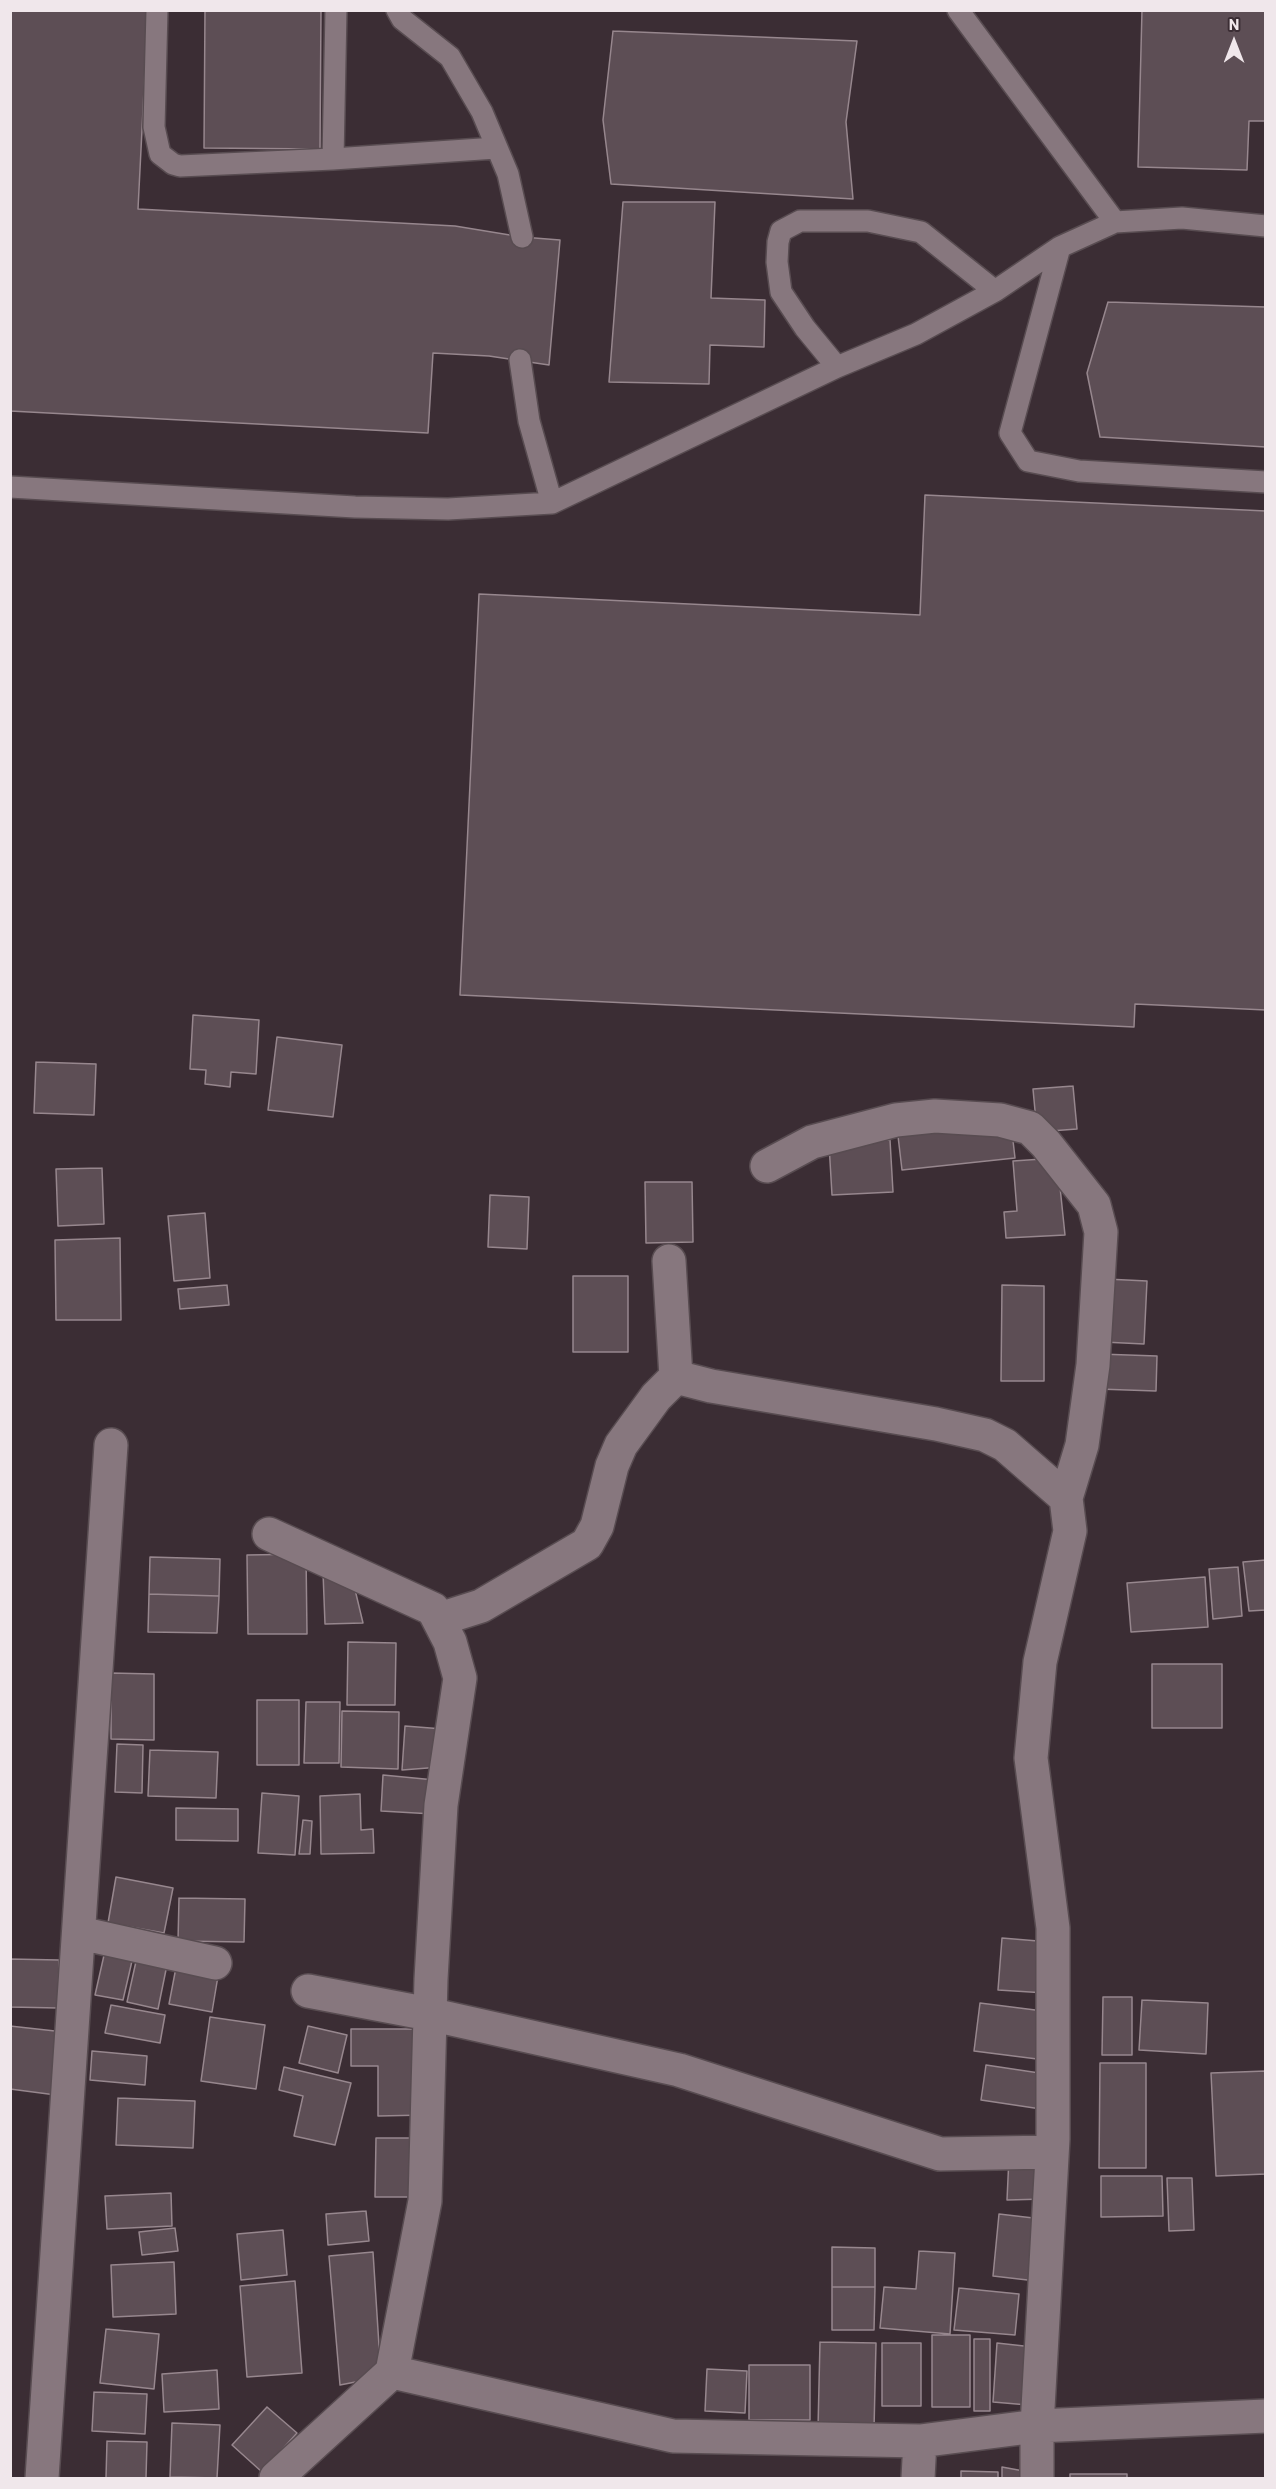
<!DOCTYPE html>
<style>
body{margin:0}
#map{position:relative;width:1276px;height:2489px;overflow:hidden;background:#3b2d34;font-family:Barlow,sans-serif}
canvas{display:block}
.frame{position:absolute;inset:0;border:12px solid #f0e7eb;pointer-events:none}
.north{position:absolute;left:1204px;top:12px;width:60px;height:60px;-webkit-text-stroke:4px #3b2d34;paint-order:stroke;rotate:0deg;font-size:16px;font-weight:700;line-height:24px;text-align:center;color:#f0e7eb}
.north::after{content:'';display:block;margin:auto;width:21px;height:27px;background:#f0e7eb;clip-path:polygon(50% 0,100% 100%,50% 72%,0 100%)}
</style>
<div id="map">
<canvas width="1276" height="2489"></canvas>
<div class="frame"></div>
<div class="north">N</div>
</div>
<script>
const context = document.querySelector('canvas').getContext('2d');
context.lineJoin = 'round';
function fillPath(path, color) { context.fillStyle = color; context.fill(path, 'evenodd'); }
const poly = rows => new Path2D(rows.map(r => 'M' + r).join(''));
function stroke(path, color, width, dash) { context.strokeStyle = color; context.lineWidth = width; context.lineCap = dash ? 'butt' : 'round'; context.setLineDash(dash || []); context.stroke(path); }
const building = poly([
 [10,10,148,10,138,209,455,226,522,237,560,240,549,365,489,356,433,353,428,433,10,411,10,10],
 [205,10,321,10,320,149,204,148,205,10],
 [1142,10,1266,10,1266,121,1249,121,1247,170,1138,167,1142,10],
 [613,31,857,41,846,122,853,199,611,184,603,120,613,31],
 [623,202,715,202,711,298,765,300,764,347,710,345,709,384,609,382,623,202],
 [1108,302,1266,307,1266,447,1100,437,1087,373,1108,302],
 [925,495,1266,511,1266,1010,1135,1004,1134,1027,460,995,479,594,920,615,925,495],
 [193,1015,259,1020,256,1074,231,1072,230,1087,205,1084,206,1070,190,1069,193,1015],
 [277,1037,342,1045,333,1117,268,1110,277,1037],
 [36,1062,96,1064,94,1115,34,1113,36,1062],
 [1073,1086,1077,1129,1037,1132,1033,1089,1073,1086],
 [1011,1123,1015,1158,902,1170,898,1136,1011,1123],
 [890,1140,893,1192,832,1195,829,1144,890,1140],
 [1057,1158,1065,1235,1006,1238,1004,1212,1017,1211,1013,1161,1057,1158],
 [102,1168,104,1224,58,1226,56,1169,102,1168],
 [645,1182,692,1182,693,1242,646,1243,645,1182],
 [490,1195,529,1197,527,1249,488,1247,490,1195],
 [205,1213,210,1278,174,1281,168,1216,205,1213],
 [120,1238,121,1320,56,1320,55,1240,120,1238],
 [573,1276,628,1276,628,1352,573,1352,573,1276],
 [1106,1279,1147,1281,1144,1344,1103,1342,1106,1279],
 [227,1285,229,1305,180,1309,178,1289,227,1285],
 [1002,1285,1044,1286,1044,1381,1001,1381,1002,1285],
 [1099,1354,1157,1356,1156,1391,1098,1389,1099,1354],
 [306,1554,307,1634,248,1634,247,1555,306,1554],
 [150,1557,220,1559,219,1596,149,1594,150,1557],
 [1266,1560,1266,1610,1249,1611,1243,1562,1266,1560],
 [1238,1567,1242,1616,1213,1619,1209,1569,1238,1567],
 [323,1572,352,1577,363,1623,325,1624,323,1572],
 [1205,1577,1208,1627,1131,1632,1127,1583,1205,1577],
 [149,1594,219,1596,217,1633,148,1632,149,1594],
 [348,1642,396,1643,395,1705,347,1705,348,1642],
 [1152,1664,1222,1664,1222,1728,1152,1728,1152,1664],
 [111,1673,154,1674,154,1740,111,1739,111,1673],
 [257,1700,299,1700,299,1765,257,1765,257,1700],
 [306,1702,340,1702,339,1763,304,1763,306,1702],
 [342,1711,399,1712,398,1769,341,1767,342,1711],
 [405,1726,443,1729,441,1767,402,1770,405,1726],
 [117,1744,143,1745,142,1793,115,1792,117,1744],
 [150,1750,218,1752,216,1798,148,1796,150,1750],
 [383,1775,435,1780,433,1814,381,1811,383,1775],
 [262,1793,299,1796,295,1855,258,1853,262,1793],
 [360,1794,361,1830,373,1829,374,1853,321,1854,320,1796,360,1794],
 [176,1808,238,1809,238,1841,176,1840,176,1808],
 [303,1820,312,1821,310,1854,299,1854,303,1820],
 [116,1877,173,1888,164,1933,108,1923,116,1877],
 [179,1898,245,1899,244,1942,178,1941,179,1898],
 [1002,1938,1050,1942,1046,1993,998,1990,1002,1938],
 [107,1942,135,1948,123,2000,95,1995,107,1942],
 [139,1948,169,1955,158,2009,127,2002,139,1948],
 [178,1957,220,1964,212,2012,169,2004,178,1957],
 [10,1959,59,1960,58,2008,10,2007,10,1959],
 [1103,1997,1132,1997,1132,2055,1102,2055,1103,1997],
 [1142,2000,1208,2003,1206,2054,1139,2050,1142,2000],
 [980,2003,1051,2012,1045,2060,974,2051,980,2003],
 [111,2005,165,2015,160,2043,105,2033,111,2005],
 [210,2017,265,2025,256,2089,201,2081,210,2017],
 [10,2026,64,2032,56,2095,10,2089,10,2026],
 [308,2026,347,2035,338,2073,299,2063,308,2026],
 [351,2029,429,2029,425,2115,378,2116,378,2066,351,2066,351,2029],
 [92,2051,147,2056,145,2085,90,2080,92,2051],
 [1100,2063,1146,2063,1146,2168,1099,2168,1100,2063],
 [986,2065,1046,2074,1041,2109,981,2100,986,2065],
 [284,2067,351,2083,335,2145,294,2136,303,2096,279,2090,284,2067],
 [1266,2071,1266,2174,1216,2176,1211,2073,1266,2071],
 [118,2098,195,2101,193,2148,116,2145,118,2098],
 [376,2138,421,2138,420,2197,375,2197,376,2138],
 [1009,2157,1048,2157,1045,2199,1007,2200,1009,2157],
 [1101,2176,1162,2176,1163,2216,1101,2217,1101,2176],
 [1167,2178,1192,2178,1194,2230,1169,2231,1167,2178],
 [171,2193,172,2226,107,2229,105,2196,171,2193],
 [366,2211,369,2241,328,2245,326,2214,366,2211],
 [999,2214,1042,2219,1036,2281,993,2276,999,2214],
 [175,2228,178,2251,142,2255,139,2232,175,2228],
 [283,2230,287,2275,241,2280,237,2234,283,2230],
 [832,2247,875,2248,875,2287,832,2287,832,2247],
 [919,2251,955,2253,950,2334,880,2328,884,2287,916,2289,919,2251],
 [373,2252,381,2377,340,2385,329,2256,373,2252],
 [174,2262,176,2314,113,2317,111,2265,174,2262],
 [295,2281,302,2373,247,2377,240,2286,295,2281],
 [832,2287,875,2287,874,2330,832,2330,832,2287],
 [959,2288,1019,2294,1015,2335,954,2330,959,2288],
 [106,2329,159,2334,154,2389,100,2383,106,2329],
 [932,2335,970,2335,970,2407,932,2407,932,2335],
 [974,2339,990,2339,990,2411,974,2411,974,2339],
 [820,2342,876,2343,874,2429,818,2428,820,2342],
 [882,2343,921,2343,921,2406,882,2406,882,2343],
 [997,2343,1033,2347,1028,2405,993,2402,997,2343],
 [749,2365,810,2365,810,2420,749,2420,749,2365],
 [707,2369,747,2371,745,2413,705,2411,707,2369],
 [217,2370,219,2409,164,2412,162,2374,217,2370],
 [94,2392,147,2394,145,2434,92,2431,94,2392],
 [267,2407,297,2433,262,2472,232,2445,267,2407],
 [172,2423,220,2425,217,2478,170,2477,172,2423],
 [107,2441,147,2442,146,2478,106,2478,107,2441],
 [1002,2467,1029,2472,1030,2478,1002,2478,1002,2467],
 [961,2471,998,2472,998,2478,961,2478,961,2471],
 [1070,2474,1127,2474,1127,2478,1070,2478,1070,2474]
]);
fillPath(building, '#5d4e55');
stroke(building, '#97878e', 1.5);
const lane = poly([
 [157,10,154,127,160,154,173,164,180,166,333,159,496,148],
 [397,10,402,19,450,57,482,112,508,174,522,237],
 [958,10,1115,222,1182,218,1266,226],
 [333,159,336,10],
 [1060,247,1010,433,1028,461,1079,471,1266,482],
 [520,360,529,421,552,503],
 [837,367,805,328,781,292,777,262,778,242,781,231,800,221,868,221,921,232,995,291],
 [10,487,355,507,448,509,552,503,837,367,916,334,995,291,1060,247,1115,222]
]);
const street = poly([
 [767,1166,812,1142,896,1120,935,1116,1000,1120,1030,1128,1046,1144,1094,1205,1101,1232,1093,1365,1082,1445,1066,1498,1070,1531,1040,1662,1031,1758,1053,1928,1053,2139,1037,2426,1037,2478],
 [669,1261,676,1377],
 [269,1534,433,1609,450,1642,460,1678,441,1805,431,1979,425,2201,392,2372],
 [440,1619,481,1606,587,1544,597,1526,612,1466,621,1445,656,1397,676,1377,711,1386,936,1424,985,1435,1005,1445,1066,1498],
 [80,1933,215,1963],
 [308,1991,429,2014,679,2070,940,2154,1052,2152],
 [42,2478,111,1445],
 [276,2478,392,2372,673,2436,920,2441,1037,2426,1266,2416],
 [918,2478,920,2441]
]);
stroke(lane, '#584c51', 24);
stroke(street, '#584c51', 36);
stroke(lane, '#87777e', 21);
stroke(street, '#87777e', 33);
</script>
